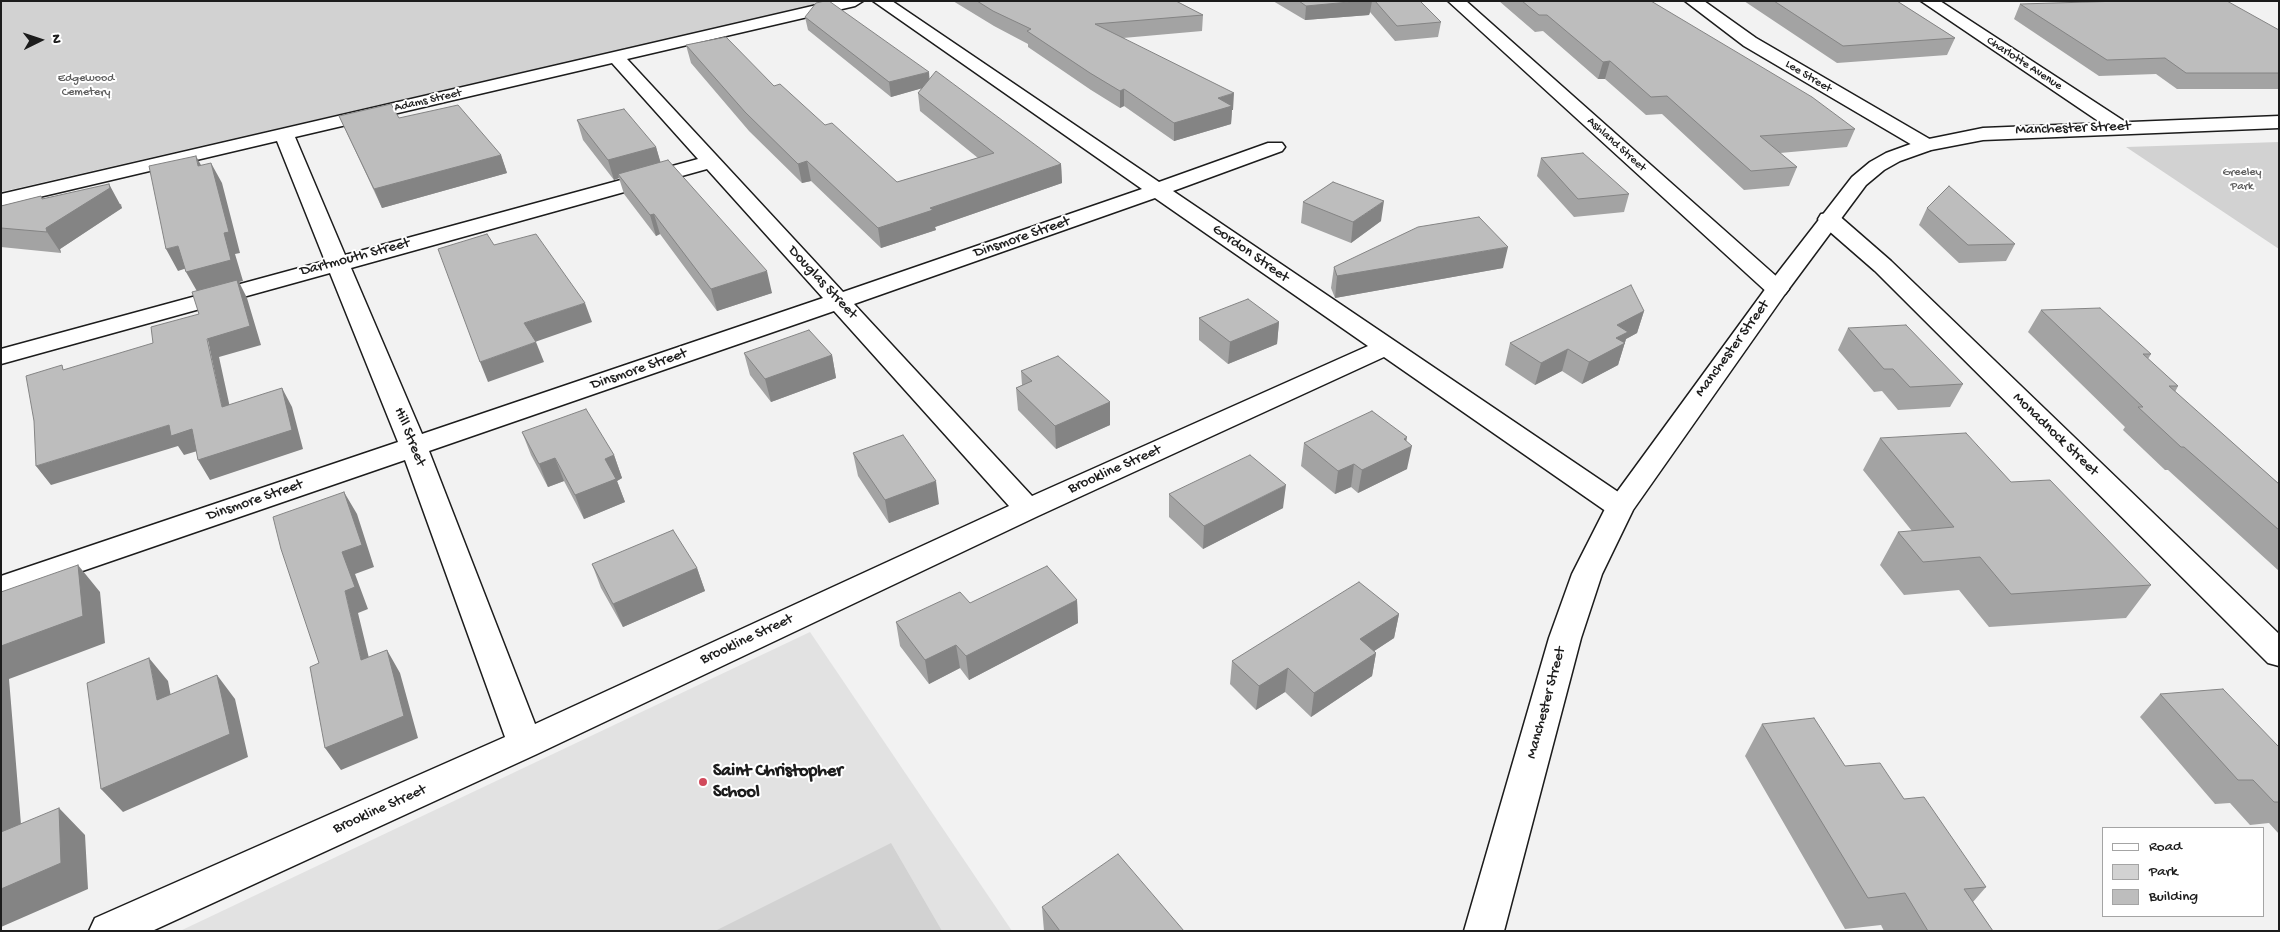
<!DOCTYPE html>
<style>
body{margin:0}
#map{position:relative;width:2280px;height:932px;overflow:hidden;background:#f2f2f2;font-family:"Gochi Hand",sans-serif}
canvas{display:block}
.frame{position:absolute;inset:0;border:2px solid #1c1c1c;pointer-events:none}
.legend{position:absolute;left:2102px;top:827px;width:162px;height:90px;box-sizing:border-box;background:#fff;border:1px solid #a4a4a4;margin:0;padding:6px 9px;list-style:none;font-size:15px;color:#1c1c1c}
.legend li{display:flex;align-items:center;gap:10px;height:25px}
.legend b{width:25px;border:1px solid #a4a4a4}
.north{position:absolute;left:15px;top:15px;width:50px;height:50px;-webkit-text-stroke:4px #fff;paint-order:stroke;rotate:86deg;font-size:14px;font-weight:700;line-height:20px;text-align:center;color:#1c1c1c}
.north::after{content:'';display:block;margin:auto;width:18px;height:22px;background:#1c1c1c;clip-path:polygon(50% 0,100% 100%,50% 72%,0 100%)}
</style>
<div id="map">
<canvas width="2280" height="932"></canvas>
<div class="frame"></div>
<ul class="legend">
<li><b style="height:6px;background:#fff"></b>Road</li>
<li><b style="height:14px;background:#d2d2d2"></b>Park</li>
<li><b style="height:14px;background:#bdbdbd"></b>Building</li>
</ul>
<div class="north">N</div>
</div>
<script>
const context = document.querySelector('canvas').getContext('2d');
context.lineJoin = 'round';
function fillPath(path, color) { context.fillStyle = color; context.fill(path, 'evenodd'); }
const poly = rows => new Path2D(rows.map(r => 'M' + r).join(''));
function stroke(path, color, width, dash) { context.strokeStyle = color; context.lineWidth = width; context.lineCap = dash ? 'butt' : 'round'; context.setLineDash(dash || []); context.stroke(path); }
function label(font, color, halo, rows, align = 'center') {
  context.font = font + ' "Gochi Hand",sans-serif'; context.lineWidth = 4; context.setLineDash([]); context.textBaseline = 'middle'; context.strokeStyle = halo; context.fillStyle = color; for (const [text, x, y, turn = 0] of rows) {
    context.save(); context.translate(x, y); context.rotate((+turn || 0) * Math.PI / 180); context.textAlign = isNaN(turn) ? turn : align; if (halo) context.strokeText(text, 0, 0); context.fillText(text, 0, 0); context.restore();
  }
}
fillPath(poly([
 [810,632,1012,931,180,931]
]), '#e2e2e2');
fillPath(poly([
 [1,1,832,1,1,192],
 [2279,142,2279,249,2126,147],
 [891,843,942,931,715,931]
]), '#d2d2d2');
const street = poly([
 [834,1,863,1,855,6,627,59,843,292,1142,189,873,1,892,1,1159,182,1268,143,1282,143,1285,147,1282,151,1173,191,1630,500,1634,507,1630,514,1620,517,1610,514,1384,357,1038,516,537,754,152,931,89,931,95,918,505,737,405,460,1,599,1,576,398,442,330,273,1,364,1,349,325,261,277,141,1,206,1,194,834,1],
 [612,63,698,159,345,255,295,137,612,63],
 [707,169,823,298,422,434,351,268,707,169],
 [1155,198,1368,346,1032,496,854,304,1155,198],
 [834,311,1009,506,535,724,429,451,834,311],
 [1448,1,1466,1,1785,284,1789,289,1785,294,1777,296,1769,294,1448,1],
 [1685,1,1704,1,1756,38,1933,141,1936,145,1933,149,1926,151,1919,149,1744,46,1685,1],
 [1921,1,1940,1,2127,123,2129,127,2127,131,2113,131,1921,1],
 [1829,213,1837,214,1891,261,2279,634,2279,666,2268,663,1875,271,1821,224,1818,219,1821,214,1829,213]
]);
const secondary = poly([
 [2279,116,2279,128,1983,140,1931,150,1900,161,1884,170,1866,185,1785,294,1633,510,1602,574,1581,638,1504,931,1464,931,1549,638,1572,574,1606,507,1769,284,1852,177,1870,162,1886,153,1919,141,1983,128,2279,116]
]);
stroke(street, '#1c1c1c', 3);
stroke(secondary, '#1c1c1c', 3);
fillPath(street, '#fff');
fillPath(secondary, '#fff');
fillPath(poly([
 [953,1,1176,1,1203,15,1202,31,1123,38,1233,110,1232,110,1231,124,1174,141,1124,106,1120,108,1091,90,1028,47,1028,44,994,26],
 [1273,1,1420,1,1441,22,1438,37,1395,41,1370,12,1369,15,1305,20],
 [1499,1,1651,1,1855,129,1847,147,1780,153,1797,167,1789,186,1744,190,1662,114,1646,115,1605,79,1598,79,1543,31,1535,32],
 [1744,1,1897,1,1955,38,1947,55,1837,63],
 [2020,4,2279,30,2279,89,2177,89,2156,74,2099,76,2014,19],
 [805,17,929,78,1061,164,1062,183,935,227,936,230,881,248,811,181,802,183,749,131,691,63,686,45,774,86,897,182,978,158,920,111,918,93,922,88,891,97,808,30],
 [339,116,399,118,501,155,507,173,382,208],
 [577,120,656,147,660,162,772,293,717,311,660,234,656,236,624,194,619,178,614,180,583,140],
 [1541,158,1629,194,1624,212,1574,217,1537,176],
 [41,196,43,199,121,204,122,208,60,249,61,253,1,247,1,206],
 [1303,202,1381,221,1351,243,1301,223],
 [1927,208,2015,244,2006,261,1959,263,1919,225],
 [1334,267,1503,268,1335,298,1331,288],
 [2041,310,2151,354,2148,359,2178,386,2175,392,2279,484,2279,571,2168,470,2165,470,2123,430,2125,427,2028,332],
 [1644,311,1637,333,1626,339,1618,365,1582,384,1562,371,1535,385,1505,365,1510,343],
 [1199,318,1279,322,1277,344,1228,364,1199,340],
 [1848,328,1963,384,1950,407,1898,410,1882,391,1874,392,1838,350],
 [744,353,832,355,836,378,771,402,750,375],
 [1021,371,1110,402,1110,425,1056,449,1018,410,1016,388,1022,385],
 [522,432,614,455,622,478,617,481,625,502,584,519,564,481,548,487,531,455],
 [1880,438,2011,482,2151,585,2126,618,1989,627,1959,590,1904,595,1880,565,1898,532,1912,531,1863,470],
 [1406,441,1407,469,1358,493,1351,487,1335,494,1301,466,1304,443],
 [853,453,939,504,889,523,858,476],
 [1169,494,1283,508,1203,549,1169,517],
 [592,564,697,568,705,591,623,627,601,588],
 [1077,600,1078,623,969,680,960,668,929,684,900,646,896,622,970,603],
 [1399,614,1394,638,1374,651,1376,653,1372,676,1311,717,1285,692,1256,710,1230,684,1232,661],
 [2160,694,2279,747,2279,834,2269,823,2250,825,2230,803,2215,804,2140,717],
 [1762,724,1845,766,1904,799,1986,887,1973,902,1993,931,1884,931,1881,925,1845,929,1745,756],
 [1042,907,1184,931,1044,931]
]), '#a3a3a3');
fillPath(poly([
 [1360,1,1372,1,1370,12,1369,15,1305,20,1306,6],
 [1610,61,1605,79,1598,79,1603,62],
 [929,72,930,86,891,97,889,82],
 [1124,89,1124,106,1120,108,1120,91],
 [1234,93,1233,110,1232,110,1231,124,1174,141,1174,123,1218,98],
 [656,147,662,167,618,174,619,178,614,180,608,160],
 [501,155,507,173,382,208,374,189],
 [196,156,207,176,198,166],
 [807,161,811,181,802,183,798,164],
 [211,163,222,183,240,253,235,254,243,281,239,282,247,298,261,345,219,357,234,426,222,407,198,293,186,272,224,233],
 [1061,164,1062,183,935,227,936,230,881,248,878,228,930,208],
 [109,184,122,208,60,249,61,253,47,232,46,228],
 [1384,201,1381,221,1351,243,1353,222],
 [654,214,660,234,656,236,650,215],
 [178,246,190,267,178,271,166,249],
 [1508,247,1503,268,1335,298,1337,276],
 [767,271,772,293,717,311,711,289],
 [585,303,592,322,532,343,524,323],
 [1644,311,1637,333,1626,339,1618,365,1582,384,1589,362,1617,325],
 [1279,322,1277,344,1228,364,1230,342],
 [536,342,544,362,488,382,480,362],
 [1568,349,1562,371,1535,385,1541,363],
 [832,355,836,378,771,402,765,379],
 [282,388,292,407,303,449,210,480,198,460],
 [1110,402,1110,425,1056,449,1055,426],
 [169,425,192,429,204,449,184,455,178,446,51,485,36,466],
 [1407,437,1405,449,1412,446,1407,469,1358,493,1362,470,1404,439],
 [614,455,622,478,617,481,625,502,584,519,575,495,605,459],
 [555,458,564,481,548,487,539,464],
 [1354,464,1351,487,1335,494,1338,471],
 [936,481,939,504,889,523,885,500],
 [1286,485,1283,508,1203,549,1204,526],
 [344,492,357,514,374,567,355,574,368,609,358,613,375,683,361,660,345,591,342,552],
 [78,565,100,592,105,643,9,679,24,861,1,840,1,646],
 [697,568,705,591,623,627,613,604],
 [1077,600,1078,623,969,680,966,656],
 [1399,614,1394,638,1356,663,1360,639],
 [956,645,960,668,929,684,925,660],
 [387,650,400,673,418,738,341,770,325,748],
 [1376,653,1372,676,1311,717,1314,693],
 [149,658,168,681,176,723,157,700],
 [1288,668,1285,692,1256,710,1259,686],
 [217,675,235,699,248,757,123,812,101,789],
 [59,808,85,835,88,889,1,927,1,889]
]), '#848484');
const building = poly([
 [825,1,829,1,929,72,889,82,805,17,816,3,825,1],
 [977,1,1176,1,1203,15,1095,24,1234,93,1218,98,1232,106,1174,123,1124,89,1120,91,1090,73,1027,31,1031,29,993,11,977,1],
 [1299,1,1360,1,1306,6,1299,1],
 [1375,1,1420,1,1441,22,1397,26,1375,1],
 [1522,1,1651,1,1812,97,1855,129,1760,136,1797,167,1751,171,1667,96,1651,97,1610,61,1603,62,1547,15,1539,15,1522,1],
 [1774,1,1897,1,1955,38,1843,46,1774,1],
 [2122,1,2227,1,2279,30,2279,73,2186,73,2165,58,2107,60,2020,4,2122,1],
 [726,37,774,86,780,84,825,125,832,123,897,182,994,153,918,93,936,71,1061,164,930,208,933,210,878,228,807,161,798,164,745,112,686,45,726,37],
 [391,104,399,118,458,105,501,155,374,189,339,116,391,104],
 [624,109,656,147,608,160,577,120,624,109],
 [1583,153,1629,194,1578,199,1541,158,1583,153],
 [196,156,198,166,211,163,229,232,224,233,231,260,186,272,178,246,166,249,149,166,196,156],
 [668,160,767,271,711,289,654,214,650,215,618,174,668,160],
 [1333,182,1384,201,1353,222,1303,202,1333,182],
 [109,184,110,188,46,228,47,232,1,228,1,206,41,196,42,199,109,184],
 [1949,186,2015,244,1968,245,1927,208,1949,186],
 [1479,217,1508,247,1337,276,1334,267,1418,227,1479,217],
 [487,234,494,245,536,234,585,303,524,323,536,342,480,362,438,249,487,234],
 [237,280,250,326,207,339,222,407,282,388,292,430,198,460,192,429,171,436,169,425,36,466,34,421,26,376,62,365,63,370,153,343,151,327,199,314,192,292,237,280],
 [1631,285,1644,311,1617,325,1628,332,1616,338,1625,343,1589,362,1568,349,1541,363,1510,343,1631,285],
 [1248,299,1279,322,1230,342,1199,318,1248,299],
 [2100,308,2151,354,2143,354,2178,386,2169,386,2279,484,2279,530,2184,447,2181,447,2138,407,2143,407,2041,310,2100,308],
 [1906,325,1963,384,1910,387,1893,369,1884,369,1848,328,1906,325],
 [809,330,832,355,765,379,744,353,809,330],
 [1058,356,1110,402,1055,426,1016,388,1032,381,1021,371,1058,356],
 [586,409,614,455,605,459,616,479,575,495,555,458,539,464,522,432,586,409],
 [1372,411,1407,437,1404,439,1412,446,1362,470,1354,464,1338,471,1304,443,1372,411],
 [1966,433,2011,482,2050,480,2151,585,2011,594,1980,557,1923,562,1898,532,1954,527,1880,438,1966,433],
 [903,435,936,481,885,500,853,453,903,435],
 [1250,455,1286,485,1204,526,1169,494,1250,455],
 [344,492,362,545,342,552,355,587,345,591,361,660,387,650,404,716,325,748,310,667,319,663,281,549,273,517,344,492],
 [673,530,697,568,613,604,592,564,673,530],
 [78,565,83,616,1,646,1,592,78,565],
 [1047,566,1077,600,966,656,956,645,925,660,896,622,960,592,970,603,1047,566],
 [1359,582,1399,614,1360,639,1376,653,1314,693,1288,668,1259,686,1232,661,1359,582],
 [149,658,157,700,217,675,230,734,101,789,87,683,149,658],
 [2223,689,2279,747,2279,802,2274,802,2253,780,2238,780,2160,694,2223,689],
 [1814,718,1845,766,1880,763,1904,799,1924,797,1986,887,1964,889,1993,931,1928,931,1905,893,1868,898,1762,724,1814,718],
 [59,808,61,863,1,889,1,832,59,808],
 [1118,854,1184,931,1060,931,1042,907,1118,854]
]);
fillPath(building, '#bdbdbd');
stroke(building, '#848484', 1);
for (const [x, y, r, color] of [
 [703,782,5,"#d1495b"]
]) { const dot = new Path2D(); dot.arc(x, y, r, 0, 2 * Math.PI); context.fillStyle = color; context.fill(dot); stroke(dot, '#fff', 2); }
label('12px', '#1c1c1c', '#fff', [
 ["Charlotte Avenue",2024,64,33],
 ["Lee Street",1808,77,31],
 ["Adams Street",428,101,-13],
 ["Ashland Street",1616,145,42]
]);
label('12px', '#5c5c5c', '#fff', [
 ["Edgewood",86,79],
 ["Cemetery",86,93],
 ["Greeley",2242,173],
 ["Park",2242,187]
]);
label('15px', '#1c1c1c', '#fff', [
 ["Manchester Street",2073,129,-2],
 ["Dinsmore Street",1022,238,-19],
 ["Gordon Street",1250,254,35],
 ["Dartmouth Street",355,258,-15],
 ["Douglas Street",822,283,47],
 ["Manchester Street",1733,349,-54],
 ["Dinsmore Street",639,370,-19],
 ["Monadnock Street",2055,435,44],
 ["Hill Street",409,437,68],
 ["Brookline Street",1115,470,-24],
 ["Dinsmore Street",255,501,-19],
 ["Brookline Street",747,640,-25],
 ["Manchester Street",1547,703,-75],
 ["Brookline Street",380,810,-24]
]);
label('bold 18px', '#1c1c1c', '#fff', [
 ["Saint Christopher",713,772],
 ["School",713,793]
], 'left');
</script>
